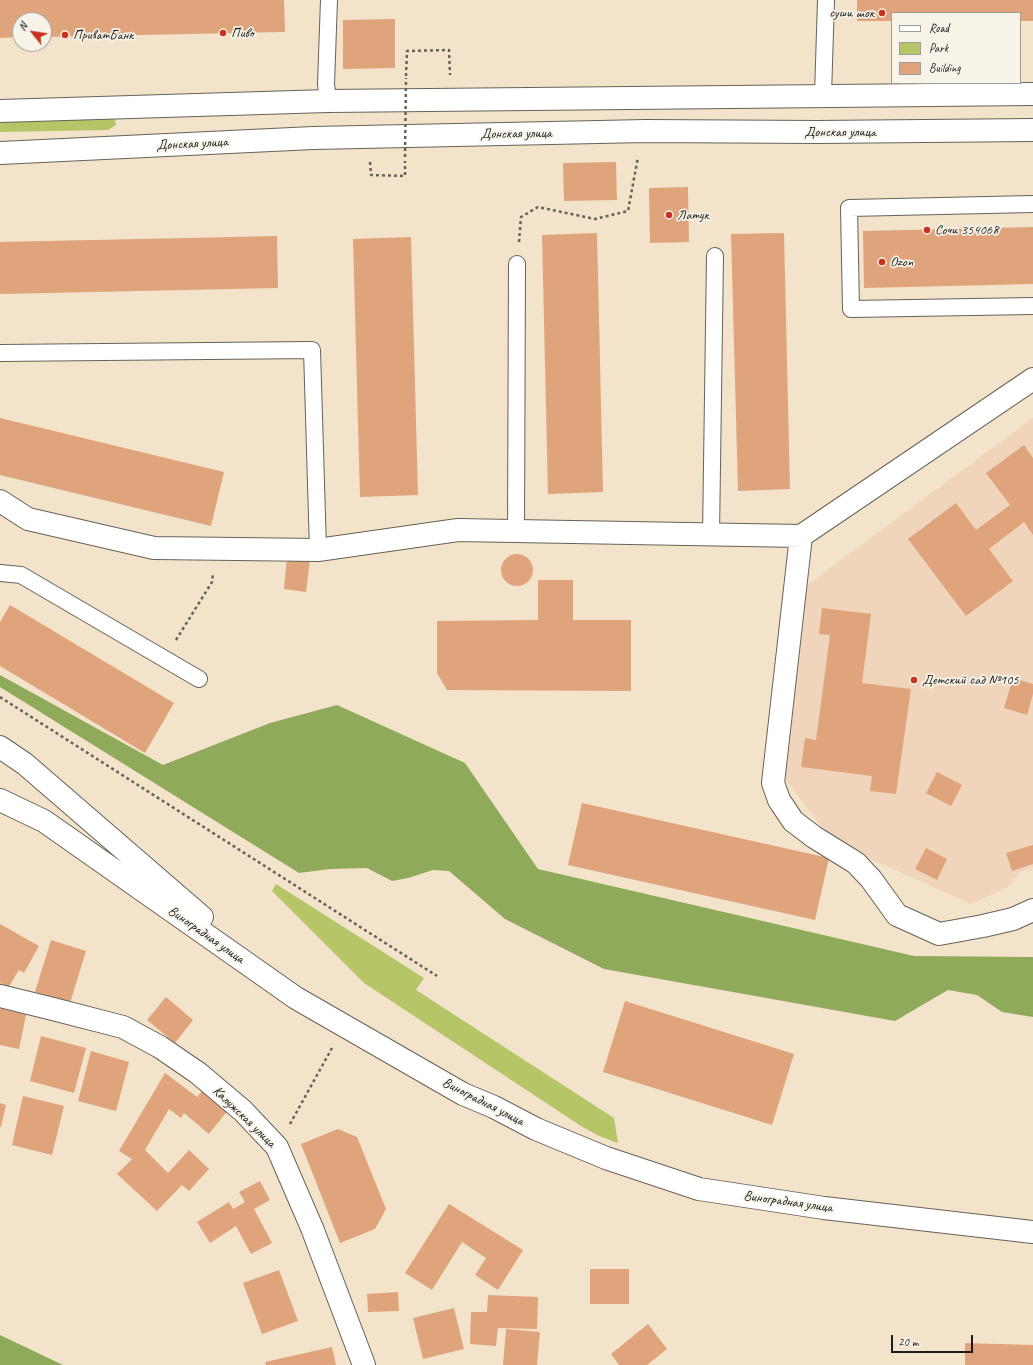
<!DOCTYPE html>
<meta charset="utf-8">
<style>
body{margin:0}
#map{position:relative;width:1033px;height:1365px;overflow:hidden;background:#f3e3cb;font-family:Caveat,sans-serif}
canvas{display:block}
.legend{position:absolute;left:891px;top:12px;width:130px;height:72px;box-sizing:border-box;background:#f7f3e8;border:1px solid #9f9d96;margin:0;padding:5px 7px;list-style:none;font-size:12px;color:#1c1c1c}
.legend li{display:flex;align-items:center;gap:8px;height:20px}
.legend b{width:20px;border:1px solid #9f9d96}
.north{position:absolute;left:12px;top:12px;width:40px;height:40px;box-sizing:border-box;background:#f7f3e8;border:1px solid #9f9d96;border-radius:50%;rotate:300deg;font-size:11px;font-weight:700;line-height:16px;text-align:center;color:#1c1c1c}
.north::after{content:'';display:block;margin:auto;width:14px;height:18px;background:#c8321e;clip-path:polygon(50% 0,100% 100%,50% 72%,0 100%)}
.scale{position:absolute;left:891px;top:1335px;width:82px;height:18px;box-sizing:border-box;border:2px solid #1c1c1c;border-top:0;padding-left:5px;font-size:12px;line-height:14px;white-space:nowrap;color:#1c1c1c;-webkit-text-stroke:3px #f7f3e8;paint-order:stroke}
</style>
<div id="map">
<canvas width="1033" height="1365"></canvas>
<ul class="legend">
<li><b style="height:5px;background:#fff"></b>Road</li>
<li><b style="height:11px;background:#b6c568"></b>Park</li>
<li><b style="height:11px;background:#dfa47b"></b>Building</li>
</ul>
<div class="north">N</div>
<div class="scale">20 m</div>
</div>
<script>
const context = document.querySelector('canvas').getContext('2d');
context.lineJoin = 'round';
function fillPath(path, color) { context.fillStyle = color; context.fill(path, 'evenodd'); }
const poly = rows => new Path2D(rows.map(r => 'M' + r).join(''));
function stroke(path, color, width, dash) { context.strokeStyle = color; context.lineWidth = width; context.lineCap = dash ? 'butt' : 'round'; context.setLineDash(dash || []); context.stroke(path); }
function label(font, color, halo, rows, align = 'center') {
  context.font = font + ' Caveat,sans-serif'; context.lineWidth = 3.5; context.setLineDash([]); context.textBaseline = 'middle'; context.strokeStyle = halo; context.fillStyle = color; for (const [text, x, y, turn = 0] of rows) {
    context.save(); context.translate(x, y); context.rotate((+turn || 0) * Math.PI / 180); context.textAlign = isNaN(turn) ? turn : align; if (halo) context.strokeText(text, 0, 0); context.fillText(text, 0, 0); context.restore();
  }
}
fillPath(poly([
 [1033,418,1033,868,1020,872,1008,887,971,904,833,842,782,775,807,585]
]), '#f0d5bc');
fillPath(poly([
 [107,116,115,120,116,125,108,130,0,132,0,120],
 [276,884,424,978,416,990,614,1118,618,1143,599,1136,581,1126,364,983,272,891]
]), '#b6c568');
fillPath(poly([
 [0,675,163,765,270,723,337,705,465,763,538,869,914,956,1033,957,1033,1017,1002,1012,977,995,948,990,895,1021,604,969,505,919,449,871,433,870,408,878,392,881,367,868,330,869,299,873,0,687],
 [0,1335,63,1365,0,1365]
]), '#90aa5c');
fillPath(poly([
 [0,0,284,0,285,32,44,37,44,20,20,20,20,37,0,38],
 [857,0,1033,0,1033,21,1020,21,1020,13,892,13,892,21,857,21],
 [395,19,395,68,343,69,343,20],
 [616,162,617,200,564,201,563,163],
 [688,187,689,242,650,243,649,188],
 [1033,227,1033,284,864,288,863,231],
 [597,233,603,492,548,494,542,235],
 [784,233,790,489,738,491,731,234],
 [277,236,278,288,0,294,0,242],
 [411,237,418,495,360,497,353,239],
 [0,418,224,472,211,526,0,475],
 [1024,445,1033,458,1033,535,1024,522,989,549,1013,581,966,616,908,539,956,503,976,530,1010,505,986,473],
 '501 570a16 16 0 1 1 32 0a16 16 0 1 1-32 0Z',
 [287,557,310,560,306,592,284,589],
 [538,580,573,580,573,620,631,620,631,691,447,690,437,673,437,621,538,620],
 [10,605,174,703,145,753,0,666,0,622],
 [822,608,871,614,862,683,911,689,896,794,870,791,872,776,801,767,805,738,816,740,830,635,819,634],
 [1013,678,1033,684,1033,694,1027,715,1004,708],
 [937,772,962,785,951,806,926,793],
 [582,803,829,858,815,920,568,865],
 [1033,845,1033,864,1012,871,1006,853],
 [926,848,947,859,937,880,915,869],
 [0,924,39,946,24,973,19,970,8,988,0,983],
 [51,940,86,951,70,1003,35,992],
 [166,997,193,1020,175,1043,147,1020],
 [625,1001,794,1054,772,1125,603,1072],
 [0,1005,27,1010,19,1049,0,1045],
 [41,1036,86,1048,74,1093,30,1081],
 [91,1051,129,1062,116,1111,78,1101],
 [165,1073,197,1097,203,1090,228,1110,209,1134,184,1113,181,1118,169,1109,145,1150,168,1173,189,1150,209,1169,189,1191,182,1185,157,1211,117,1174,132,1159,119,1151],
 [23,1096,64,1106,52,1155,12,1145],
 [0,1103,6,1105,1,1127,0,1127],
 [338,1129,357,1137,386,1209,375,1229,340,1243,301,1144],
 [260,1181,270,1200,254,1209,272,1243,251,1254,236,1226,210,1243,197,1222,229,1202,233,1209,245,1202,239,1192],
 [449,1204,523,1250,498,1290,475,1275,486,1258,462,1242,432,1290,405,1273],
 [590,1269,629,1269,629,1304,590,1304],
 [279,1270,298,1321,262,1334,243,1283],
 [398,1292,399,1311,368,1312,367,1294],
 [488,1295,538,1297,537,1329,498,1328,496,1346,470,1344,471,1312,487,1312],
 [454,1308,464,1349,423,1359,413,1318],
 [648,1324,667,1349,647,1365,619,1365,611,1354],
 [506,1329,540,1332,537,1365,503,1365],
 [965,1343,1033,1345,1033,1365,965,1365],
 [332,1347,336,1365,266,1365,265,1362]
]), '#dfa47b');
const lane = poly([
 [823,95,826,0],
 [328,101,326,84,329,0],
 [1033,204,849,208,851,309,1033,306],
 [0,353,312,350,318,550],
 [516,532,517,264],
 [711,535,715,256],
 [0,573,21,575,199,679]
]);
const street = poly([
 [1033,379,801,536,773,783,779,800,793,821,814,837,856,863,871,879,897,915,939,934,983,926,1013,919,1033,910],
 [0,501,28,519,154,548,318,550,458,530,801,536],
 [0,996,49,1008,123,1027,160,1047,198,1073,243,1111,277,1147,312,1228,364,1365]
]);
const primary = poly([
 [0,111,328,101,1033,94],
 [0,153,313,138,646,131,817,132,1033,130],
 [0,747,25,764,202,917],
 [0,800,44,821,296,998,463,1094,494,1107,536,1129,606,1158,699,1189,824,1208,1033,1232]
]);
stroke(lane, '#676259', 18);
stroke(street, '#676259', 24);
stroke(primary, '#676259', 24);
stroke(poly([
 [406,76,407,51,449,50,450,75],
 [370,162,371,175,405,176,405,161],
 [519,242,521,217,538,207,595,219,628,211,638,157],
 [176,640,212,582,213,573],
 [0,697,437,976],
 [290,1124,332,1048]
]), '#676259', 2.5, [3, 3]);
stroke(lane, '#fff', 16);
stroke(street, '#fff', 22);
stroke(primary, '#fff', 22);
stroke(poly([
 [405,157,406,78]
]), '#676259', 2.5, [3, 3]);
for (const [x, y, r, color] of [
 [882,13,4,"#c8321e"],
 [223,33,4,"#c8321e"],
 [65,35,4,"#c8321e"],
 [669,215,4,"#c8321e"],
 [927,230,4,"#c8321e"],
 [882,262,4,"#c8321e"],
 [914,680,4,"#c8321e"]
]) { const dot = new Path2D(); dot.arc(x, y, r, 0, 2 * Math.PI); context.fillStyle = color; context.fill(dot); stroke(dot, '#f7f3e8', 1.5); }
label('14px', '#1c1c1c', '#f7f3e8', [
 ["суши шок",874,13,"right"],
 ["Пиво",231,33],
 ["ПриватБанк",73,35],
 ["Латук",677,215],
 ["Сочи 354068",935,230],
 ["Ozon",890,262],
 ["Детский сад №105",922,680]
], 'left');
label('14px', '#1c1c1c', '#f7f3e8', [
 ["Донская улица",840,132],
 ["Донская улица",516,134,-1],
 ["Донская улица",192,144,-3],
 ["Виноградная улица",206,935,35],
 ["Виноградная улица",483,1102,27],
 ["Калужская улица",244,1117,44],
 ["Виноградная улица",788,1202,8]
]);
</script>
